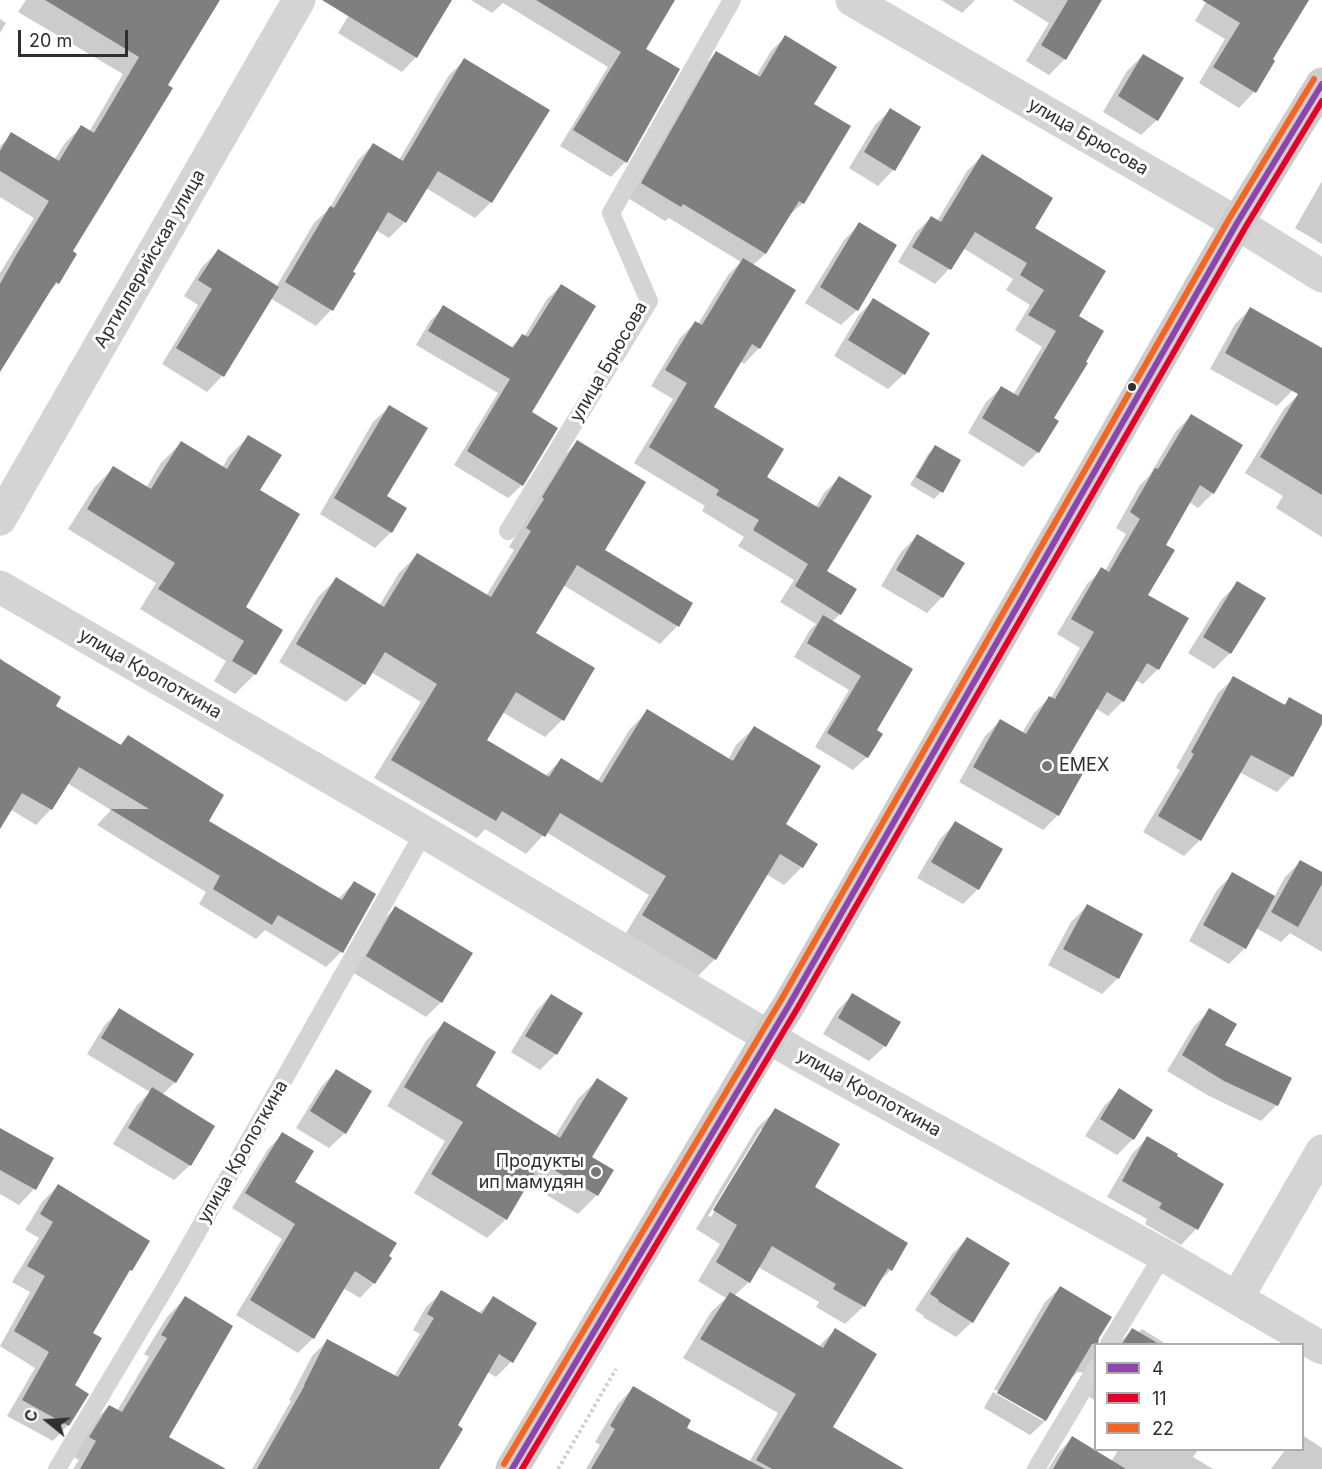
<!DOCTYPE html>
<meta charset="utf-8">
<style>
body{margin:0}
#map{position:relative;width:1322px;height:1469px;overflow:hidden;background:#fff;font-family:Inter,sans-serif}
canvas{display:block}
.legend{position:absolute;left:1094px;top:1343px;width:210px;height:108px;box-sizing:border-box;background:#fff;border:2px solid #acacac;margin:0;padding:8px 10px;list-style:none;font-size:18px;color:#2f2f2f}
.legend li{display:flex;align-items:center;gap:12px;height:30px}
.legend b{width:30px;border:2px solid #acacac}
.north{position:absolute;left:18px;top:1391px;width:60px;height:60px;-webkit-text-stroke:4px #fff;paint-order:stroke;rotate:288deg;font-size:16px;font-weight:700;line-height:24px;text-align:center;color:#2f2f2f}
.north::after{content:'';display:block;margin:auto;width:21px;height:27px;background:#2f2f2f;clip-path:polygon(50% 0,100% 100%,50% 72%,0 100%)}
.scale{position:absolute;left:18px;top:30px;width:110px;height:27px;box-sizing:border-box;border:3px solid #2f2f2f;border-top:0;padding-left:8px;font-size:18px;line-height:21px;white-space:nowrap;color:#2f2f2f;-webkit-text-stroke:4px #fff;paint-order:stroke}
</style>
<div id="map">
<canvas width="1322" height="1469"></canvas>
<ul class="legend">
<li><b style="height:8px;background:#8e44ad"></b>4</li>
<li><b style="height:8px;background:#e4002b"></b>11</li>
<li><b style="height:8px;background:#f26522"></b>22</li>
</ul>
<div class="north">С</div>
<div class="scale">20 m</div>
</div>
<script>
const context = document.querySelector('canvas').getContext('2d');
context.lineJoin = 'round';
function fillPath(path, color) { context.fillStyle = color; context.fill(path, 'evenodd'); }
const poly = rows => new Path2D(rows.map(r => 'M' + r).join(''));
function stroke(path, color, width, dash) { context.strokeStyle = color; context.lineWidth = width; context.lineCap = dash ? 'butt' : 'round'; context.setLineDash(dash || []); context.stroke(path); }
function label(font, color, halo, rows, align = 'center') {
  context.font = font + ' Inter,sans-serif'; context.lineWidth = 6; context.setLineDash([]); context.textBaseline = 'middle'; context.strokeStyle = halo; context.fillStyle = color; for (const [text, x, y, turn = 0] of rows) {
    context.save(); context.translate(x, y); context.rotate((+turn || 0) * Math.PI / 180); context.textAlign = isNaN(turn) ? turn : align; if (halo) context.strokeText(text, 0, 0); context.fillText(text, 0, 0); context.restore();
  }
}
fillPath(poly([
 [26,0,210,0,166,86,71,251,58,283,46,294,0,370,0,273,34,218,0,197,0,146,12,134,54,160,65,143,81,127,89,132,123,74,18,12],
 [358,0,451,0,416,57,402,72,338,33],
 [471,0,673,0,644,49,625,162,611,177,560,146,608,67,503,3,492,13],
 [941,0,975,0,962,13],
 [1012,0,1100,0,1065,59,1049,75,1026,61,1049,23],
 [1207,0,1307,0,1271,60,1273,61,1254,92,1239,108,1199,83,1225,39,1195,21],
 [0,19,6,23,0,33],
 [785,37,812,104,803,203,787,217,765,254,753,265,759,348,744,364,740,361,712,407,765,477,815,508,824,493,839,478,825,571,840,614,832,622,911,670,875,731,867,757,853,770,815,747,849,690,794,657,810,630,816,624,780,602,794,580,738,546,744,537,702,511,705,506,634,463,673,399,651,386,680,338,695,323,698,324,728,275,741,262,669,218,665,221,628,198,702,67,716,53,756,76,771,51],
 [1143,55,1157,120,1141,135,1103,112,1127,71],
 [465,60,491,202,475,218,426,188,405,222,389,238,376,230,351,272,354,274,331,310,316,326,270,298,222,376,207,392,162,364,198,305,184,296,202,267,218,251,276,287,314,223,329,209,358,160,373,145,399,160,449,75],
 [890,110,893,170,878,186,849,168,875,125],
 [982,156,1033,228,1077,316,1038,452,1023,467,968,433,986,402,1001,388,1013,395,1042,347,1015,330,1030,305,1006,290,1013,279,963,248,949,269,935,284,898,262,916,232,931,218,937,221,967,171],
 [1322,181,1322,244,1295,228],
 [860,224,857,310,841,325,805,303,844,240],
 [561,286,530,412,522,485,508,498,454,465,498,393,416,345,430,321,444,307,510,348,522,336,524,337,547,299],
 [873,300,904,374,888,389,834,356,858,316],
 [1250,309,1293,390,1277,406,1210,369,1235,324],
 [1300,393,1322,407,1322,537,1276,508,1283,496,1245,473,1284,409],
 [389,407,385,497,391,532,375,548,320,514,373,422],
 [1191,416,1213,493,1198,508,1189,502,1164,545,1146,595,1158,669,1143,684,1135,680,1123,701,1108,716,1095,708,1066,758,1058,815,1043,830,959,782,985,736,1000,721,1022,733,1034,713,1049,698,1051,698,1080,648,1057,634,1087,584,1102,569,1105,571,1126,534,1116,528,1140,485,1149,476,1176,431],
 [249,436,258,490,244,608,255,674,235,694,214,681,226,661,140,609,156,583,68,529,94,488,113,468,146,488,161,463,181,443,222,468,229,456],
 [577,442,603,550,677,626,660,644,563,585,534,633,562,720,545,737,502,712,485,740,545,776,561,760,597,782,630,729,648,711,728,760,736,745,754,728,784,824,816,844,802,867,784,885,766,874,715,959,697,977,626,933,649,895,546,832,526,854,485,829,477,838,374,778,421,702,371,672,364,684,346,702,279,662,318,597,336,579,379,606,399,573,417,555,486,596,514,550,509,547,527,517,525,516,560,460],
 [935,447,941,492,934,499,910,485,928,454],
 [917,536,942,597,927,613,881,586,901,552],
 [1238,583,1230,653,1214,669,1188,653,1222,599],
 [0,658,54,707,119,746,128,737,207,821,338,899,354,883,341,952,326,967,265,930,256,939,199,904,206,892,97,825,111,810,67,783,51,809,36,825,10,809,0,826],
 [1234,678,1283,706,1290,699,1322,716,1322,721,1292,776,1277,792,1239,772,1200,840,1184,856,1143,832,1180,770,1176,768,1218,693],
 [955,823,978,889,963,904,917,878,940,839],
 [1300,862,1322,874,1322,952,1290,933,1281,942,1256,928,1245,948,1229,964,1189,941,1217,890,1233,874,1274,897,1285,877],
 [1087,906,1118,978,1102,994,1048,965,1071,922],
 [395,908,441,1002,426,1017,352,972,380,923],
 [551,995,556,1054,540,1070,511,1052,536,1011],
 [852,995,885,1046,869,1061,823,1034,837,1011],
 [119,1010,175,1082,162,1095,190,1165,174,1180,113,1144,137,1105,150,1092,87,1054,104,1026],
 [1210,1010,1223,1046,1277,1105,1261,1121,1209,1096,1167,1071,1194,1026],
 [444,1023,473,1087,555,1136,578,1099,597,1080,590,1157,612,1171,597,1195,578,1214,527,1183,506,1219,487,1238,414,1193,445,1141,387,1106,426,1041],
 [336,1071,345,1133,329,1148,296,1128,321,1087],
 [1120,1090,1133,1139,1117,1155,1085,1136,1104,1106],
 [776,1110,813,1188,891,1270,877,1283,864,1306,845,1324,816,1307,819,1302,758,1267,749,1282,734,1296,818,1347,835,1330,831,1427,901,1469,745,1469,778,1413,683,1358,711,1312,726,1298,698,1281,720,1244,696,1229,757,1128],
 [761,1129,764,1129,711,1217,708,1216],
 [0,1134,34,1189,19,1205,0,1194],
 [283,1134,293,1183,374,1283,360,1298,343,1288,313,1338,298,1353,236,1315,282,1239,232,1208,268,1149],
 [1147,1138,1196,1229,1181,1245,1145,1224,1147,1219,1107,1197,1132,1154],
 [58,1186,130,1270,125,1275,91,1334,73,1386,68,1425,53,1441,7,1416,35,1368,0,1346,30,1292,12,1282,39,1238,25,1230,42,1202],
 [967,1239,972,1322,956,1337,923,1317,924,1316,915,1310,952,1254],
 [1060,1288,1096,1343,1096,1401,1088,1396,1088,1373,1078,1372,1068,1381,1045,1421,1030,1435,984,1408,993,1392,1043,1421,1043,1418,994,1389,1045,1302],
 [442,1292,478,1314,493,1298,511,1362,496,1377,487,1372,456,1426,438,1469,252,1469,291,1401,289,1400,312,1356,327,1341,394,1376,420,1334,413,1330,426,1307],
 [185,1298,167,1438,223,1469,73,1469,79,1460,72,1456,90,1425,109,1406,117,1411,149,1357,144,1354,167,1317],
 [1142,1329,1166,1344,1118,1344,1132,1330,1137,1334],
 [633,1388,685,1428,739,1469,586,1469,600,1445,595,1442,618,1404],
 [1302,1435,1322,1448,1322,1469,1271,1469,1285,1450,1302,1450],
 [1072,1438,1111,1462,1118,1450,1198,1450,1193,1457,1213,1469,1048,1469,1058,1453]
]), '#0003');
fillPath(poly([
 [45,0,220,0,168,85,173,88,73,251,77,254,59,284,56,282,0,372,0,284,15,257,49,201,0,171,0,151,11,132,59,161,81,125,94,133,139,57],
 [322,0,452,0,417,58],
 [536,0,675,0,646,49,680,69,627,163,573,130,621,52],
 [1068,0,1102,0,1066,60,1041,45],
 [1202,0,1309,0,1273,59,1275,61,1256,93,1213,67,1240,23],
 [785,35,837,67,814,104,851,126,804,204,799,201,766,254,683,204,681,207,641,183,716,51,760,77],
 [1143,54,1184,78,1158,121,1118,96],
 [464,58,550,110,492,203,438,171,406,223,388,212,353,272,356,273,333,311,285,282,330,206,334,208,373,143,403,161],
 [890,108,921,127,895,171,864,152],
 [982,154,1053,198,1035,228,1106,271,1079,316,1104,331,1086,362,1088,363,1054,418,1059,421,1039,453,982,418,1001,386,1018,396,1056,331,1028,315,1044,290,1020,275,1027,263,975,232,951,270,912,247,931,216,941,222],
 [859,222,897,245,858,311,820,287],
 [218,249,279,287,224,377,176,348,212,289,198,280],
 [743,258,796,290,760,349,752,344,714,407,784,449,767,477,819,508,839,476,872,496,827,571,857,589,841,615,795,586,808,564,753,530,759,520,716,495,719,490,649,447,687,383,665,370,695,321,702,325],
 [561,284,596,306,532,412,558,428,523,486,467,451,510,379,428,331,443,305,513,348,522,334,528,337],
 [873,298,930,333,905,375,848,340],
 [1250,307,1322,348,1322,495,1260,457,1298,394,1225,353],
 [389,405,428,428,387,496,407,508,392,533,334,498],
 [1191,414,1243,445,1214,494,1200,485,1166,545,1175,550,1148,595,1189,618,1159,670,1147,663,1124,702,1107,692,1068,758,1086,768,1059,816,973,767,1000,719,1026,734,1049,696,1055,699,1094,632,1071,619,1101,567,1109,572,1140,519,1130,512,1155,468,1158,469],
 [248,435,282,455,260,490,300,514,246,607,283,630,256,675,232,661,244,641,158,589,175,563,87,509,113,466,151,489,181,441,227,469],
 [577,440,646,482,605,550,693,603,679,627,577,565,536,633,595,668,564,721,516,692,487,740,549,777,561,758,602,783,647,709,733,761,754,726,821,766,786,824,818,844,803,868,780,854,716,960,642,915,666,876,560,813,545,837,502,811,496,821,391,760,437,684,385,652,365,685,296,644,336,577,384,607,417,553,491,597,531,531,526,528,544,499,542,497],
 [935,445,961,460,943,493,916,477],
 [917,534,965,563,943,598,896,570],
 [1237,581,1266,598,1231,654,1203,637],
 [823,615,913,669,877,730,883,734,868,758,827,733,861,676,807,643],
 [0,659,61,697,56,706,121,745,128,735,224,795,209,821,342,900,354,881,376,894,343,953,278,915,272,925,213,889,220,876,110,809,149,809,79,767,52,810,22,793,0,829],
 [1233,676,1285,705,1289,697,1322,715,1322,724,1293,777,1251,755,1201,841,1158,816,1194,754,1191,752],
 [955,821,1003,849,979,890,931,862],
 [1300,860,1322,872,1322,884,1298,927,1271,912],
 [1232,872,1275,896,1246,949,1203,925],
 [1087,904,1143,934,1119,979,1063,949],
 [395,906,473,953,442,1003,366,956],
 [852,993,901,1022,886,1047,838,1018],
 [551,994,583,1013,557,1055,525,1036],
 [119,1008,194,1054,176,1083,101,1038],
 [1209,1008,1237,1024,1225,1045,1292,1078,1278,1106,1224,1081,1182,1055],
 [444,1021,496,1052,476,1086,560,1138,597,1078,628,1098,592,1157,614,1170,598,1196,541,1162,507,1220,431,1174,463,1122,404,1087],
 [336,1069,372,1091,346,1134,310,1111],
 [152,1087,215,1126,191,1166,128,1128],
 [1119,1088,1153,1110,1134,1140,1100,1119],
 [775,1108,840,1144,815,1187,908,1243,892,1271,888,1268,865,1307,833,1289,836,1284,772,1246,750,1283,716,1262,737,1225,713,1210],
 [0,1128,54,1158,36,1190,0,1170],
 [282,1132,314,1151,295,1182,397,1243,389,1256,392,1258,375,1284,355,1271,314,1339,250,1300,295,1224,245,1193],
 [1147,1136,1178,1154,1177,1156,1224,1184,1198,1230,1159,1208,1162,1203,1122,1181],
 [58,1184,150,1241,132,1271,130,1270,93,1333,102,1338,75,1385,89,1394,69,1426,22,1400,49,1352,14,1331,45,1276,27,1266,53,1222,40,1214],
 [967,1237,1010,1263,973,1323,938,1301,939,1300,930,1294],
 [1060,1286,1112,1317,1099,1338,1098,1344,1092,1344,1046,1421,997,1393],
 [441,1290,482,1314,493,1296,537,1323,513,1363,499,1354,458,1425,463,1429,439,1469,257,1469,305,1385,304,1385,327,1339,398,1377,434,1318,427,1314],
 [730,1292,823,1348,835,1328,877,1354,833,1427,904,1469,772,1469,756,1460,796,1394,700,1339],
 [185,1296,233,1326,169,1437,226,1469,80,1469,96,1441,89,1437,109,1405,122,1412,167,1338,161,1335],
 [1132,1328,1159,1344,1122,1344],
 [633,1386,691,1420,687,1428,765,1469,591,1469,615,1429,610,1426],
 [1072,1436,1126,1469,1053,1469]
]), '#7f7f7f');
stroke(poly([
 [558,1469,616,1369]
]), '#d0d0d0', 4, [3, 3]);
stroke(poly([
 [508,531,649,301,611,213,732,0],
 [1109,1344,1163,1255],
 [57,1469,174,1273,424,832],
 [1036,1469,1096,1368]
]), '#d4d4d4', 18);
stroke(poly([
 [852,0,1237,223,1322,276],
 [0,519,299,0],
 [0,587,424,832,799,1055,1163,1255,1322,1348],
 [1237,1298,1322,1151]
]), '#d4d4d4', 33);
stroke(poly([
 [512,1469,769,1036,789,1005,1237,223,1322,84]
]), '#cdcdcd', 33);
stroke(poly([
 [512,1469,789,1005,1237,223,1322,84]
]), '#8e44ad', 6);
stroke(poly([
 [522,1469,797,1009,1245,228,1322,101]
]), '#e4002b', 6);
stroke(poly([
 [504,1464,781,1000,1229,219,1314,79]
]), '#f26522', 6);
for (const [x, y, r, color] of [
 [1132,387,5,"#2f2f2f"],
 [1047,766,6,"#787878"],
 [596,1172,6,"#787878"]
]) { const dot = new Path2D(); dot.arc(x, y, r, 0, 2 * Math.PI); context.fillStyle = color; context.fill(dot); stroke(dot, '#fff', 2); }
label('18px', '#2f2f2f', '#fff', [
 ["улица Брюсова",1088,137,30],
 ["Артиллерийская улица",150,259,-60],
 ["улица Брюсова",609,362,-60],
 ["улица Кропоткина",150,674,30],
 ["улица Кропоткина",869,1093,29],
 ["улица Кропоткина",243,1152,-60]
]);
label('18px', '#2f2f2f', '#fff', [
 ["EMEX",1059,766],
 ["Продукты",584,1162,"right"],
 ["ип мамудян",584,1183,"right"]
], 'left');
</script>
